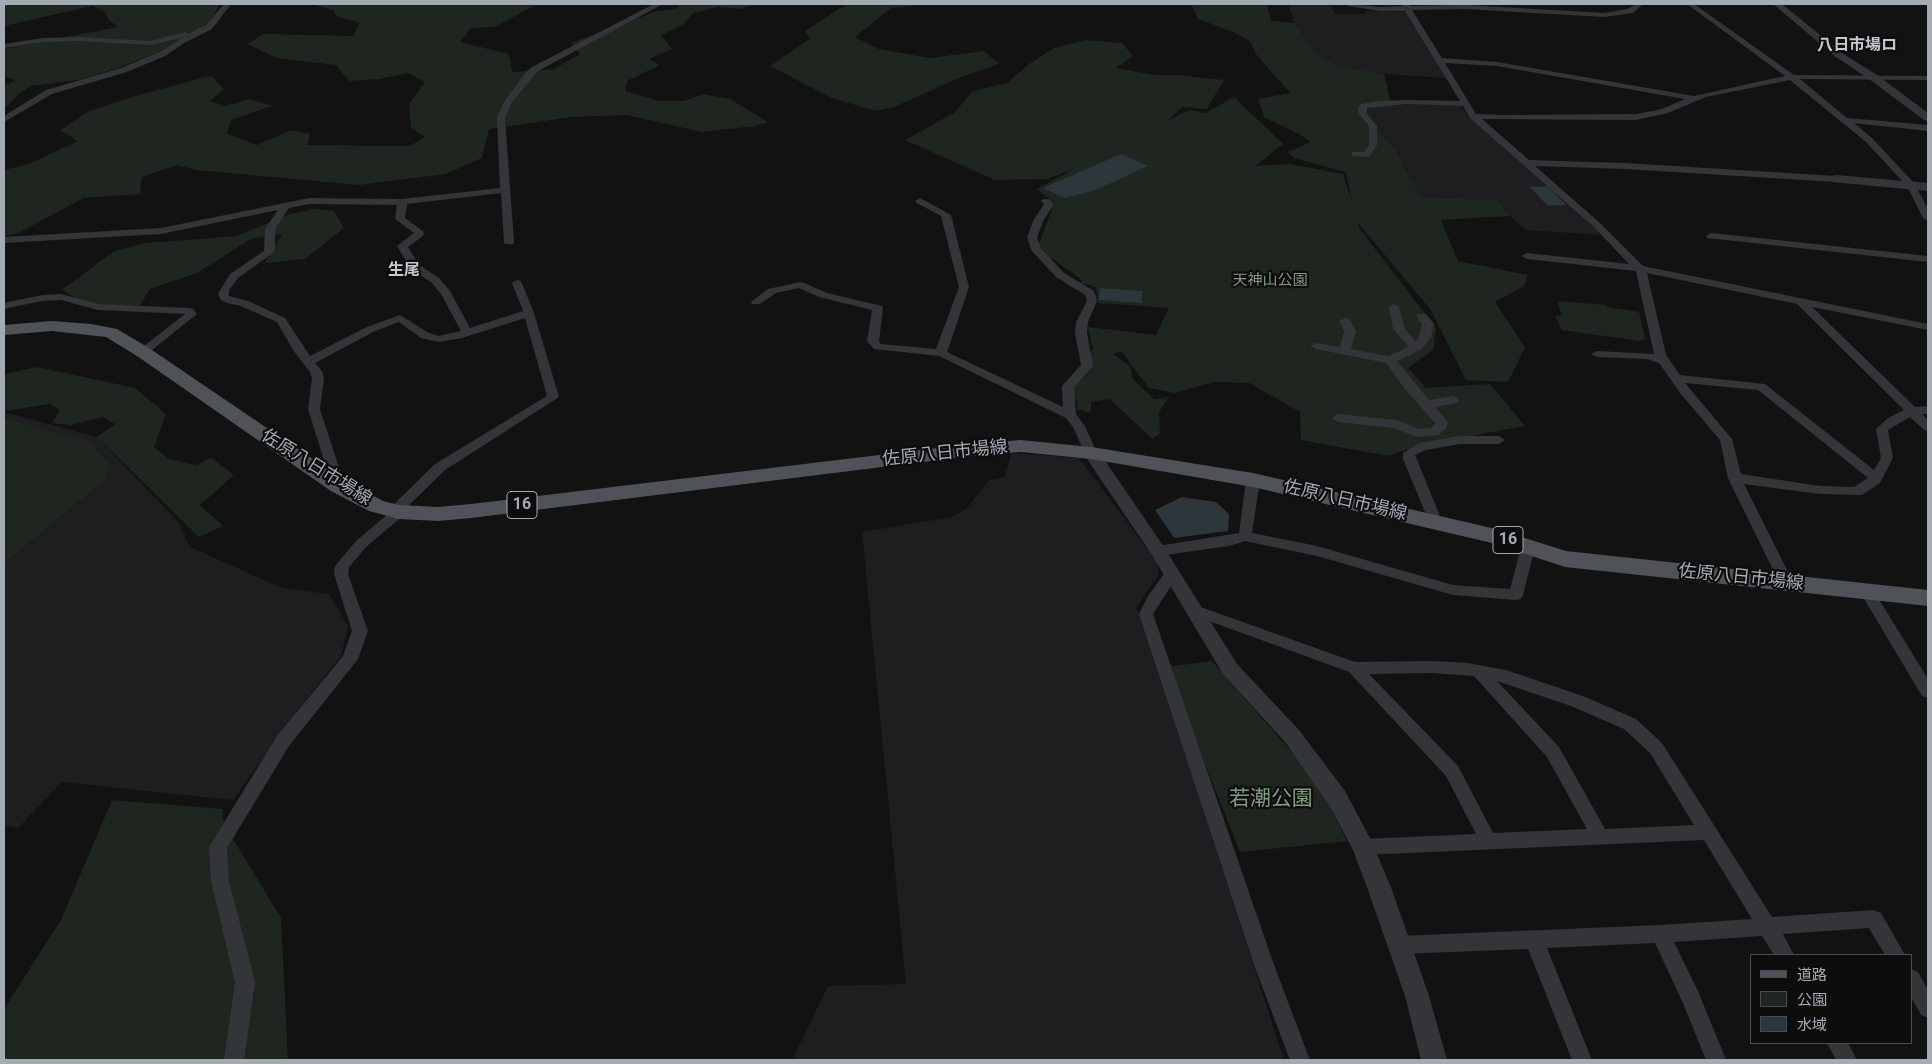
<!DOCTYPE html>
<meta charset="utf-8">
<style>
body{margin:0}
#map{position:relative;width:1932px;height:1064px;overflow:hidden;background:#121213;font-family:Roboto,"Noto Sans JP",sans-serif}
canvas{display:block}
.frame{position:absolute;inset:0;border:5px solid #a4abb3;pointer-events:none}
.legend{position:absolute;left:1750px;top:954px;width:162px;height:90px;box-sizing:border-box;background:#0d0d0e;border:1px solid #494c50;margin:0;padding:6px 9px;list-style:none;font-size:15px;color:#a4abb3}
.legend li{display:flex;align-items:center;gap:10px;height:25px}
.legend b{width:25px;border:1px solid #494c50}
</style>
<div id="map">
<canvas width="1932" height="1064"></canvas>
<div class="frame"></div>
<ul class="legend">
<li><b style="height:6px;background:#4f5257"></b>道路</li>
<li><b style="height:14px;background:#1e261f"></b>公園</li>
<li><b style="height:14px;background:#2c363b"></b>水域</li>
</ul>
</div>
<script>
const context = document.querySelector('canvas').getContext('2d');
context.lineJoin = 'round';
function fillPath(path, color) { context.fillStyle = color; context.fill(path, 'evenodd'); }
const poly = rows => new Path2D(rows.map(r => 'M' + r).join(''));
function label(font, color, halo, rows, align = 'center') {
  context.font = font + ' Roboto,"Noto Sans JP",sans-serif'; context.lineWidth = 4.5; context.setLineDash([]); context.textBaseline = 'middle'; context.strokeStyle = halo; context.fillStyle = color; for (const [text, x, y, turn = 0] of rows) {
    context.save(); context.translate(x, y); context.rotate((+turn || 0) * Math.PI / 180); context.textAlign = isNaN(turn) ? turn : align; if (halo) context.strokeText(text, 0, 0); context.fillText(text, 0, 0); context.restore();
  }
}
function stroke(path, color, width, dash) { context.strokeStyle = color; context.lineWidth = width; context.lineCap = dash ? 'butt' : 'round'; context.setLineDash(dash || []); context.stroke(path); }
fillPath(poly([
 [1288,4,1330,4,1335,14,1366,14,1365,11,1407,12,1446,78,1384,74,1341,66,1317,54,1295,23],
 [1391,104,1460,105,1468,116,1604,235,1525,230,1510,216,1497,199,1421,197,1395,149,1358,106],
 [4,412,97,437,178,522,190,547,282,588,329,594,348,626,341,656,294,715,233,800,62,782,18,828,4,825],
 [1011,453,1079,458,1158,563,1158,576,1136,608,1142,621,1284,1060,792,1060,828,986,906,984,862,532,952,517,967,508,989,480,1005,477]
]), '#1e1e20');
fillPath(poly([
 [4,4,220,4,210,22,195,32,154,54,112,70,78,80,31,86,20,93,4,109,4,86,15,80,4,76,4,49,118,27,109,20,105,12,92,6,4,26],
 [314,4,538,4,494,27,471,28,460,42,509,54,512,72,554,69,580,54,571,43,657,11,679,8,677,4,755,4,741,9,719,7,693,13,683,25,661,35,672,49,649,59,660,65,627,81,625,91,659,101,684,101,703,94,730,99,768,122,755,126,702,132,627,115,571,117,489,129,482,158,446,174,359,185,196,170,177,165,142,177,140,194,84,198,16,234,4,236,4,170,29,164,78,141,60,130,87,112,132,97,201,78,212,76,224,89,210,101,226,106,250,99,272,106,231,120,227,134,257,145,292,130,310,134,307,145,410,146,425,137,411,128,409,104,425,82,408,73,379,79,349,81,336,65,277,58,247,44,264,34,353,36,360,23,336,16,333,10,314,5],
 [847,4,929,4,891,8,855,37,879,49,929,58,984,51,999,64,961,77,894,107,876,111,832,98,770,66,810,39,805,31],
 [1191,4,1267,4,1271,21,1295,23,1317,54,1341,66,1384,74,1391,104,1358,106,1395,149,1421,197,1497,199,1510,216,1441,220,1458,261,1528,275,1524,286,1495,302,1525,347,1508,382,1466,380,1430,309,1358,223,1359,228,1436,328,1433,350,1408,368,1426,388,1490,384,1525,426,1422,445,1388,456,1301,440,1300,412,1249,383,1214,382,1175,393,1149,388,1121,351,1113,354,1130,366,1133,379,1141,387,1154,399,1169,397,1159,412,1160,434,1152,439,1110,399,1091,402,1091,413,1077,409,1077,401,1072,393,1072,387,1091,351,1093,350,1088,327,1156,335,1169,308,1098,303,1096,287,1081,283,1081,279,1047,255,1039,244,1054,203,1037,189,1074,169,1047,179,995,180,905,140,954,113,973,91,1007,83,1029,64,1054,48,1086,40,1122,43,1133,56,1116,68,1155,75,1176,75,1224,80,1207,109,1182,107,1169,120,1189,110,1206,113,1234,97,1283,144,1255,166,1290,164,1343,174,1352,202,1346,172,1294,158,1288,152,1311,142,1299,134,1264,117,1258,99,1290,93,1256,54,1250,41,1233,32,1198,19],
 [314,209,334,211,344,228,305,259,265,263,282,234,251,239,197,273,150,289,138,308,82,302,62,290,114,251,146,243,237,236,287,215],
 [1557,301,1606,305,1607,307,1639,312,1645,339,1640,341,1562,330,1555,316,1562,315],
 [37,367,135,388,166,414,154,447,169,459,196,465,211,458,234,475,200,505,223,526,199,537,97,437,115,424,103,417,70,425,52,423,60,410,50,404,4,411,4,374],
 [4,418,89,441,110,466,103,481,4,563],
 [1212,661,1317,781,1347,841,1240,852,1167,667],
 [112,800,222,809,224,824,281,918,288,1060,4,1060,4,1009,61,920]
]), '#1e261f');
fillPath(poly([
 [1121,154,1148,166,1096,190,1065,198,1043,188],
 [1548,186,1566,205,1548,206,1530,187],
 [1100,288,1142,291,1142,303,1099,300],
 [1182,497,1216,502,1229,514,1228,531,1174,538,1155,510]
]), '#2c363b');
fillPath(poly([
 [224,4,231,4,212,29,184,43,165,56,127,72,52,94,4,122,4,116,46,90,121,68,159,52,184,37,151,45,77,41,43,42,4,48,4,44,43,38,77,37,151,41,185,32,188,34,206,25,224,4],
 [654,4,663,4,538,71,512,102,505,118,514,242,513,244,505,244,504,242,501,193,407,204,405,218,424,232,423,236,408,247,419,265,439,278,450,291,470,328,523,311,512,283,517,280,521,281,534,313,559,397,445,470,404,510,406,512,404,515,366,547,349,567,348,574,368,631,358,659,289,746,227,848,229,881,255,982,244,1060,224,1060,235,982,211,881,209,847,277,736,343,656,352,631,334,574,335,566,356,541,389,513,390,508,435,464,547,396,525,318,462,338,439,342,421,338,399,322,375,331,315,363,322,371,324,378,320,409,345,486,343,489,333,489,308,409,312,378,310,372,293,350,277,322,241,306,227,303,221,300,218,294,230,274,264,251,265,229,278,210,161,234,4,243,4,237,161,228,309,198,402,199,500,188,497,118,504,102,526,72,532,67,654,4],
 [309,204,397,205,395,219,414,233,397,246,411,269,431,282,441,294,461,331,439,336,429,333,400,315,367,327,310,356,285,318,248,301,229,296,229,290,238,278,273,253,275,250,275,229,289,208,309,204],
 [1346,4,1380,7,1403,6,1402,4,1408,4,1410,6,1465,5,1604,13,1628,9,1636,4,1643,4,1633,13,1604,17,1465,9,1412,10,1442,58,1497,62,1694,96,1785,76,1687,4,1694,4,1794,75,1928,76,1928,80,1800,79,1847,118,1928,125,1928,131,1854,123,1872,138,1914,183,1928,209,1928,221,1923,218,1907,186,1866,142,1790,80,1706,97,1668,113,1636,120,1482,119,1529,160,1625,163,1836,176,1841,179,1836,182,1625,169,1535,166,1600,223,1643,266,1928,324,1928,330,1812,307,1915,407,1928,406,1928,414,1922,414,1928,420,1928,431,1924,430,1910,417,1888,430,1893,458,1880,483,1862,495,1820,494,1744,484,1793,582,1791,586,1786,587,1781,586,1779,582,1728,478,1720,440,1681,394,1659,363,1647,359,1597,357,1591,354,1597,351,1654,354,1636,271,1527,259,1522,256,1527,253,1629,264,1594,227,1470,118,1463,106,1407,104,1367,108,1367,114,1377,126,1377,145,1369,157,1352,156,1352,152,1364,152,1369,145,1369,126,1359,114,1358,108,1361,104,1382,101,1407,100,1460,101,1405,11,1380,11,1349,6,1346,4],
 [1445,63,1497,66,1685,99,1662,109,1636,114,1508,115,1476,114,1445,63],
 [1647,273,1797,304,1904,410,1888,418,1876,429,1881,458,1874,470,1765,384,1680,375,1666,355,1647,273],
 [1685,383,1758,390,1868,478,1854,487,1820,486,1741,474,1732,439,1685,383],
 [920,198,951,215,969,287,947,352,1063,407,1062,386,1081,365,1075,333,1076,322,1087,301,1085,295,1056,277,1032,251,1027,238,1033,221,1044,204,1041,201,1043,199,1049,199,1054,204,1043,221,1037,238,1041,248,1064,273,1094,291,1097,301,1088,322,1087,333,1093,366,1074,387,1076,414,1085,426,1097,453,1096,456,1086,456,1073,427,1066,418,939,356,874,349,867,341,872,310,819,297,799,288,776,293,760,304,752,304,751,302,768,289,800,282,804,283,827,293,882,306,883,308,879,341,881,344,936,349,959,287,941,216,917,203,915,201,920,198],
 [1711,233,1928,256,1928,262,1707,238,1706,236,1711,233],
 [61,294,98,304,189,308,193,309,197,314,147,354,143,355,139,354,137,352,139,350,185,314,98,310,61,300,42,301,4,309,4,303,42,295,61,294],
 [1394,304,1399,307,1405,329,1416,342,1419,337,1422,324,1416,316,1418,314,1426,314,1434,324,1431,337,1421,350,1397,361,1429,400,1453,396,1459,400,1457,403,1435,407,1448,422,1446,428,1438,435,1416,437,1394,428,1338,422,1332,418,1338,414,1397,420,1418,429,1431,428,1436,424,1405,389,1386,363,1316,349,1310,346,1316,343,1340,347,1344,331,1339,321,1345,318,1349,319,1356,331,1351,349,1388,356,1409,347,1393,329,1389,307,1394,304],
 [1460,436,1499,436,1505,440,1499,444,1460,444,1426,450,1415,455,1442,521,1440,524,1430,524,1403,459,1403,453,1419,443,1460,436],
 [1253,476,1260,480,1252,533,1317,546,1453,585,1510,589,1521,547,1523,544,1528,542,1533,544,1535,547,1523,595,1521,599,1516,600,1453,595,1317,556,1245,541,1229,546,1158,556,1153,554,1151,551,1153,548,1158,546,1239,533,1246,480,1253,476],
 [1171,570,1176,571,1178,575,1153,614,1274,965,1310,1060,1290,1060,1254,965,1139,614,1148,596,1166,571,1171,570],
 [1867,587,1872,588,1928,679,1928,698,1922,696,1860,592,1862,588,1867,587],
 [1195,605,1355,662,1432,661,1468,663,1506,670,1583,696,1636,719,1662,743,1772,917,1874,910,1881,913,1905,955,1885,955,1869,928,1783,934,1794,955,1774,955,1762,936,1674,942,1698,991,1726,1060,1706,1060,1683,1003,1655,943,1547,948,1592,1060,1572,1060,1528,949,1399,954,1392,951,1390,945,1392,939,1399,936,1660,925,1752,919,1704,840,1363,855,1357,853,1354,847,1357,841,1363,839,1476,834,1446,776,1349,672,1190,614,1188,610,1190,606,1195,605],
 [1432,673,1474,676,1547,757,1587,829,1493,833,1458,766,1369,674,1432,673],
 [1497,681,1571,706,1624,729,1650,753,1694,825,1605,829,1559,747,1497,681],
 [1911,969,1918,972,1928,990,1928,1018,1921,1015,1911,997,1911,969],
 [1827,1043,1848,1043,1857,1060,1836,1060,1827,1043]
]), '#333538');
fillPath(poly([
 [1773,4,1782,4,1842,53,1877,75,1928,113,1928,121,1924,120,1869,79,1836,57,1773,4],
 [1836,175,1928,183,1928,191,1832,182,1830,179,1832,176,1836,175],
 [1091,448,1097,449,1164,547,1237,664,1299,730,1345,791,1371,840,1392,890,1429,996,1447,1060,1421,1060,1405,996,1368,890,1353,850,1329,805,1285,742,1223,674,1152,555,1083,453,1085,449,1091,448]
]), '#333538');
fillPath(poly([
 [52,321,91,324,117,329,149,348,345,481,383,501,399,505,438,507,471,504,971,444,1021,440,1091,447,1253,473,1496,529,1566,551,1928,590,1928,606,1565,567,1492,543,1253,487,1091,459,1021,452,971,456,471,518,438,521,399,519,369,511,331,491,137,356,106,337,52,331,4,335,4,325,52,321]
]), '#4f5257');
label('15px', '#7f9c7d', '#0d0d0e', [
 ["天神山公園",1270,281]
]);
label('bold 16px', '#c5c9cf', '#0d0d0e', [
 ["八日市場ロ",1857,46],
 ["生尾",404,271]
]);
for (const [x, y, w] of [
 [522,505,30],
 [1508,540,30]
]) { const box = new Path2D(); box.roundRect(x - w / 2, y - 13.5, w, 27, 4); context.fillStyle = '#0d0d0e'; context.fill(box); stroke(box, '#a4abb3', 1); }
label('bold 16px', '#a4abb3', null, [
 ["16",522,505],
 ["16",1508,540]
]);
label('18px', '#a4abb3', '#0d0d0e', [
 ["佐原八日市場線",945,454,-6],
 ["佐原八日市場線",316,468,32],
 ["佐原八日市場線",1345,501,13],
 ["佐原八日市場線",1741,578,6]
]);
label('21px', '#7f9c7d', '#0d0d0e', [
 ["若潮公園",1271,800]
]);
</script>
